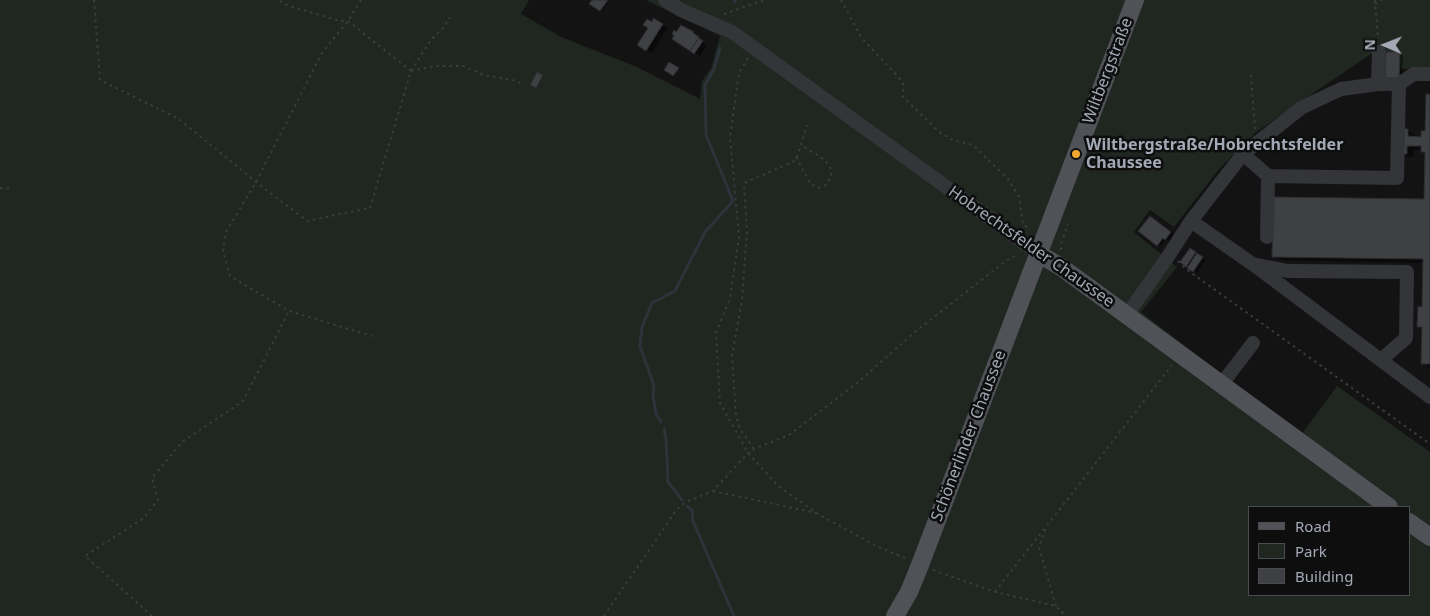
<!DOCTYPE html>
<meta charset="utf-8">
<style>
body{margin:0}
#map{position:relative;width:1430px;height:616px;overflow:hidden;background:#131314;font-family:"Noto Sans",sans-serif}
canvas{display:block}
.legend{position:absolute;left:1248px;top:506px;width:162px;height:90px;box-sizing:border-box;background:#0e0e0f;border:1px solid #4a4c51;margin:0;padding:6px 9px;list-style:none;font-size:15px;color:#a4aab5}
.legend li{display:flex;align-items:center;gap:10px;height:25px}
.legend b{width:25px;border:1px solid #4a4c51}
.north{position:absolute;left:1360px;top:20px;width:50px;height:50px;-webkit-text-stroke:4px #0e0e0f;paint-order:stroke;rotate:271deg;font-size:14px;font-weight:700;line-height:20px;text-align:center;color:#a4aab5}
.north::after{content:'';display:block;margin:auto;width:18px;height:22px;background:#a4aab5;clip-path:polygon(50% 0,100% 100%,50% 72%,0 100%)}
</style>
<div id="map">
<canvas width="1430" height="616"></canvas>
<ul class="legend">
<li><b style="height:6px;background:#505258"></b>Road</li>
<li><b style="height:14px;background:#1f2720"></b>Park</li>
<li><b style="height:14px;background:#3f4044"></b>Building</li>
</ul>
<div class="north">N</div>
</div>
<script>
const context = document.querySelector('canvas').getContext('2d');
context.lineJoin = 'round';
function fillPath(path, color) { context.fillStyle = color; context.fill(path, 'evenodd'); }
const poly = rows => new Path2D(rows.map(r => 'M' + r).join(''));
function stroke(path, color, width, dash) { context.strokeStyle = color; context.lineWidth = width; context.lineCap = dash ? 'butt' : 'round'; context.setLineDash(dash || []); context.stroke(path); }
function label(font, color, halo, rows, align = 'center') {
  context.font = font + ' "Noto Sans",sans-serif'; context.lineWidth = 5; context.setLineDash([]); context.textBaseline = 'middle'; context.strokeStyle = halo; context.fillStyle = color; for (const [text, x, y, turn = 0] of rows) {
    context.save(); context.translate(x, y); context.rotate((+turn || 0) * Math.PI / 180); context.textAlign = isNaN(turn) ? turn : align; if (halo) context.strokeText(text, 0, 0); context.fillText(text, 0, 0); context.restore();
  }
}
fillPath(poly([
 [0,0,529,0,521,14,561,37,637,67,700,99,702,81,711,68,720,36,680,17,646,0,1430,0,1430,69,1400,69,1400,52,1379,52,1371,54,1256,132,1219,169,1174,227,1150,210,1134,232,1177,267,1141,312,1301,435,1337,386,1430,452,1430,616,0,616],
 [1249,507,1409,507,1409,595,1249,595]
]), '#1f2720');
fillPath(poly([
 [593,0,609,0,602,11,591,3],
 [654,20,667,28,652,53,639,45],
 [681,27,694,33,694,35,700,39,699,40,707,45,700,56,673,39],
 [1387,53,1400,53,1403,55,1402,82],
 [1430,96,1430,368,1422,363,1423,329,1419,327,1423,308,1424,263,1281,260,1274,256,1425,201,1426,154,1422,151,1422,150,1414,150,1414,157,1408,157,1401,153,1407,130,1415,135,1415,138,1422,138,1426,132],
 [1153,219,1174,234,1169,241,1166,239,1161,246,1158,245],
 [1191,250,1206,260,1197,273,1182,262]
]), '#0007');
stroke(poly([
 [735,2,735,0],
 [661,422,656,414,653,395,654,386,640,346,642,327,652,303,675,291,705,232,733,201,706,135,705,85,714,69,720,48],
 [664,429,666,439,668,482,682,500],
 [687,506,692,510,693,521,734,616]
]), '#2b343a', 3);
const building = poly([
 [592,0,608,0,600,11,589,4,592,0],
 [653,18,663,24,646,51,637,45,648,28,643,25,647,19,652,22,653,18],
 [681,25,694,32,693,33,699,37,690,51,672,39,674,35,672,34,674,30,676,32,681,25],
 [699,38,703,41,694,54,690,51,699,38],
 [1386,52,1400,52,1399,81,1385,81,1386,52],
 [669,62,679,68,673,76,664,70,669,62],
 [537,72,543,75,536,88,530,85,537,72],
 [1426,94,1430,94,1430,364,1421,364,1422,327,1417,327,1418,306,1422,307,1423,259,1272,257,1273,197,1424,199,1425,152,1421,152,1421,146,1407,146,1407,154,1400,154,1400,129,1408,129,1408,136,1421,137,1421,131,1425,131,1426,94],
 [1150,216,1171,232,1165,240,1163,238,1157,246,1138,231,1150,216],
 [1190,248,1196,252,1186,267,1180,262,1190,248],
 [1197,253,1203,257,1193,272,1187,268,1197,253]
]);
fillPath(building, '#3f4044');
stroke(building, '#2d2d30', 1);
stroke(poly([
 [94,0,100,80,179,119,256,182,307,221,370,208,411,71,348,21,340,21,289,6,278,0],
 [361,0,348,21,322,53,256,182,226,232,223,251,230,276,289,311,372,336],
 [841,0,861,37,903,82,903,97,939,132,953,140,973,145,1008,179,1019,197,1023,224,1028,228,1031,227],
 [1375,0,1378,39],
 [1375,4,1382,0],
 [724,14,765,0],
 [748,58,739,73,730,137,739,237,730,298,716,333,720,403,748,453,778,486,818,514,878,547,908,559],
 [411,71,437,66,463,66,484,75,517,81,524,86],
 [411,71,431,40,444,27,450,17],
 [1251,75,1255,129],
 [796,157,810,183,818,188,826,185,831,177,831,169,825,160,801,145],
 [0,188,11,189],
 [1061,250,1061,244,1068,224],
 [1178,261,1186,269,1430,444],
 [754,449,740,429,736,415,732,356,742,300,747,231,744,183,793,162,798,155,807,125],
 [713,491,816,513],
 [933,570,995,592,1056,606,1066,616],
 [995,592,1044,529],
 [1056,606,1039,548,1046,527,1172,365],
 [152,616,85,556,144,518,158,500,152,478,182,442,243,401,289,311],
 [604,616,677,509,686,502,713,491,748,453,754,449,789,435,856,384,916,331,1006,261,1018,254]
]), '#3a3c40', 2, [2.5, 4]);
stroke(poly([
 [665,0,681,10,732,32,1039,254],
 [1378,84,1379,52],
 [1399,84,1414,74,1430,74],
 [1191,221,1254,265,1430,397],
 [1267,237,1268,176],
 [1257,265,1288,271,1407,272,1406,338,1381,360],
 [1126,316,1167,258,1191,221,1243,154,1301,108,1341,89,1378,84,1399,84,1397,178,1268,176,1243,154],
 [1221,385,1253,343]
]), '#343539', 14);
stroke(poly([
 [1039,254,1061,267,1389,507],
 [1409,522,1430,537],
 [895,616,909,592,920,565,1135,0]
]), '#505258', 18);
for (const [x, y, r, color] of [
 [1076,154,5,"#efa730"]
]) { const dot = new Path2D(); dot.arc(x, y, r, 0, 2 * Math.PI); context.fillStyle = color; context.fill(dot); stroke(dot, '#0e0e0f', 2); }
label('16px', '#a4aab5', '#0e0e0f', [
 ["Wiltbergstraße",1108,71,-69],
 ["Hobrechtsfelder Chaussee",1031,247,35],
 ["Schönerlinder Chaussee",969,436,-69]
]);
label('bold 16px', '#a4aab5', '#0e0e0f', [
 ["Wiltbergstraße/Hobrechtsfelder",1086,145],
 ["Chaussee",1086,163]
], 'left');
</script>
